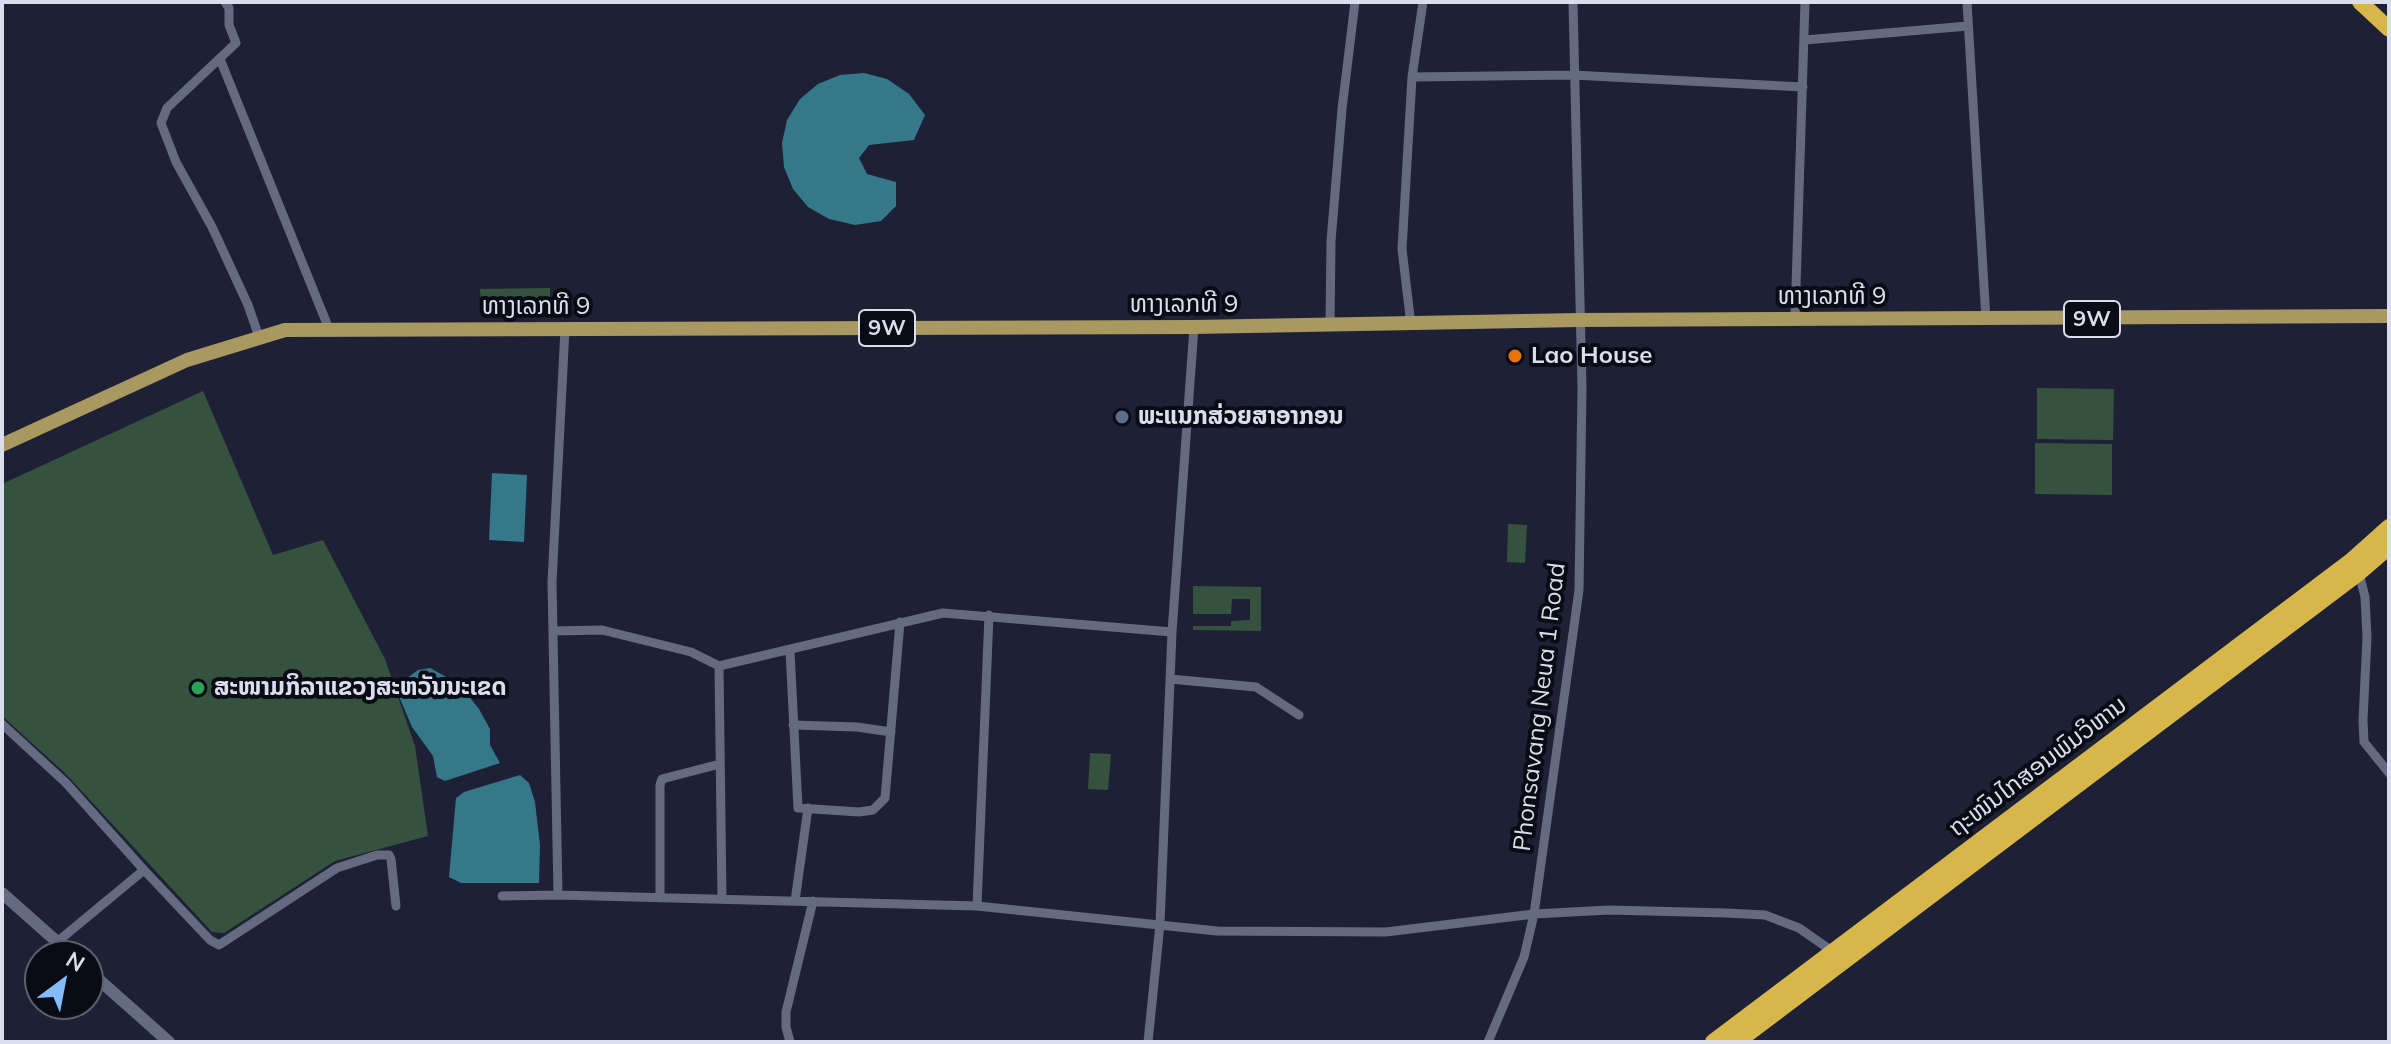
<!DOCTYPE html>
<meta charset="utf-8">
<style>
body{margin:0}
#map{position:relative;width:2391px;height:1044px;overflow:hidden;background:#1e2136;font-family:Mulish,sans-serif}
canvas{display:block}
.frame{position:absolute;inset:0;border:4px solid #daddec;pointer-events:none}
.north{position:absolute;left:24px;top:940px;width:80px;height:80px;box-sizing:border-box;background:#0a0c15;border:2px solid #5d606b;border-radius:50%;rotate:32deg;font-size:22px;font-weight:700;line-height:32px;text-align:center;color:#daddec}
.north::after{content:'';display:block;margin:auto;width:28px;height:36px;background:#83bcfa;clip-path:polygon(50% 0,100% 100%,50% 72%,0 100%)}
</style>
<div id="map">
<canvas width="2391" height="1044"></canvas>
<div class="frame"></div>
<div class="north">N</div>
</div>
<script>
const context = document.querySelector('canvas').getContext('2d');
context.lineJoin = 'round';
function fillPath(path, color) { context.fillStyle = color; context.fill(path, 'evenodd'); }
const poly = rows => new Path2D(rows.map(r => 'M' + r).join(''));
function stroke(path, color, width, dash) { context.strokeStyle = color; context.lineWidth = width; context.lineCap = dash ? 'butt' : 'round'; context.setLineDash(dash || []); context.stroke(path); }
function label(font, color, halo, rows, align = 'center') {
  context.font = font + ' Mulish,"Noto Sans Lao",sans-serif'; context.lineWidth = 8; context.setLineDash([]); context.textBaseline = 'middle'; context.strokeStyle = halo; context.fillStyle = color; for (const [text, x, y, turn = 0] of rows) {
    context.save(); context.translate(x, y); context.rotate((+turn || 0) * Math.PI / 180); context.textAlign = isNaN(turn) ? turn : align; if (halo) context.strokeText(text, 0, 0); context.fillText(text, 0, 0); context.restore();
  }
}
fillPath(poly([
 [550,288,550,313,488,313,487,306,481,306,480,289],
 [2037,388,2114,389,2113,440,2037,439],
 [203,391,273,555,323,540,385,659,415,746,428,836,335,861,224,933,212,932,65,773,2,716,2,484],
 [2035,443,2112,444,2112,495,2035,494],
 [1508,524,1527,525,1525,563,1507,562],
 [1193,586,1261,587,1261,631,1193,630,1193,626,1231,626,1231,621,1250,620,1250,599,1232,599,1231,614,1193,614],
 [1090,753,1111,754,1108,790,1088,789]
]), '#35523e');
fillPath(poly([
 [864,73,887,79,909,94,925,115,914,140,869,145,859,158,867,174,896,182,896,206,881,221,855,225,829,219,808,207,793,189,784,167,782,143,787,120,800,99,818,84,840,75],
 [492,473,527,475,524,542,489,540],
 [430,668,459,684,479,709,490,729,490,745,500,763,445,781,437,777,433,756,412,727,398,694,403,681,418,670],
 [520,775,529,783,535,802,540,845,539,883,461,883,449,877,456,798,464,792]
]), '#34788a');
stroke(poly([
 [225,2,229,8,229,25,236,43,167,108,161,123,176,162,212,227,248,305,259,337],
 [1967,2,1986,320],
 [1805,40,1968,26],
 [220,59,329,329],
 [1412,77,1573,75,1803,87],
 [1795,318,1805,2],
 [1411,325,1402,249,1412,77,1423,2],
 [1330,326,1331,241,1342,109,1355,2],
 [2358,569,2365,597,2367,637,2363,720,2364,742,2389,773],
 [553,631,602,630,691,652,719,666,943,613,1172,632],
 [790,651,798,808,859,812,873,810,885,798,900,622],
 [719,666,722,899],
 [1170,679,1256,687,1299,715],
 [2,724,66,783,144,870,57,942],
 [793,725,857,727,891,732],
 [144,870,210,940,219,945,337,868,377,855,389,855,391,859,396,906],
 [558,895,552,582,565,329],
 [502,896,558,895,977,906,1217,931,1386,932,1534,914,1609,910,1726,913,1765,915,1799,928,1832,951],
 [660,898,660,785,662,779,720,764],
 [795,901,808,808],
 [977,906,989,615],
 [790,1042,786,1027,786,1012,813,901],
 [1148,1042,1160,924,1172,632,1194,327],
 [1488,1042,1524,957,1534,914,1579,590,1582,388,1573,2]
]), '#656a83', 9);
stroke(poly([
 [2,893,73,956],
 [88,970,169,1042]
]), '#656a83', 12);
stroke(poly([
 [2,445,187,360,285,330,1194,327,1579,320,2389,316]
]), '#aa9861', 14);
stroke(poly([
 [2360,2,2389,29],
 [1713,1042,2351,561,2389,527],
 [1737,1042,2360,572,2389,547]
]), '#d8b74a', 16);
for (const [x, y, r, color] of [
 [1515,356,8,"#e8710a"],
 [1122,417,8,"#5c6f8a"],
 [198,688,8,"#2e9e5b"]
]) { const dot = new Path2D(); dot.arc(x, y, r, 0, 2 * Math.PI); context.fillStyle = color; context.fill(dot); stroke(dot, '#0a0c15', 3); }
for (const [x, y, w] of [
 [2092,319,56],
 [887,328,56]
]) { const box = new Path2D(); box.roundRect(x - w / 2, y - 18, w, 36, 6); context.fillStyle = '#0a0c15'; context.fill(box); stroke(box, '#daddec', 2); }
label('bold 22px', '#daddec', null, [
 ["9W",2092,319],
 ["9W",887,328]
]);
label('24px', '#daddec', '#0a0c15', [
 ["ທາງເລກທີ 9",1832,297],
 ["ທາງເລກທີ 9",1184,305],
 ["ທາງເລກທີ 9",536,307],
 ["Phonsavang Neua 1 Road",1540,707,-83],
 ["ຖະໜົນໄກສອນພົມວິຫານ",2038,767,-37]
]);
label('bold 24px', '#daddec', '#0a0c15', [
 ["Lao House",1531,356],
 ["ພະແນກສ່ວຍສາອາກອນ",1138,417],
 ["ສະໜາມກິລາແຂວງສະຫວັນນະເຂດ",214,688]
], 'left');
</script>
